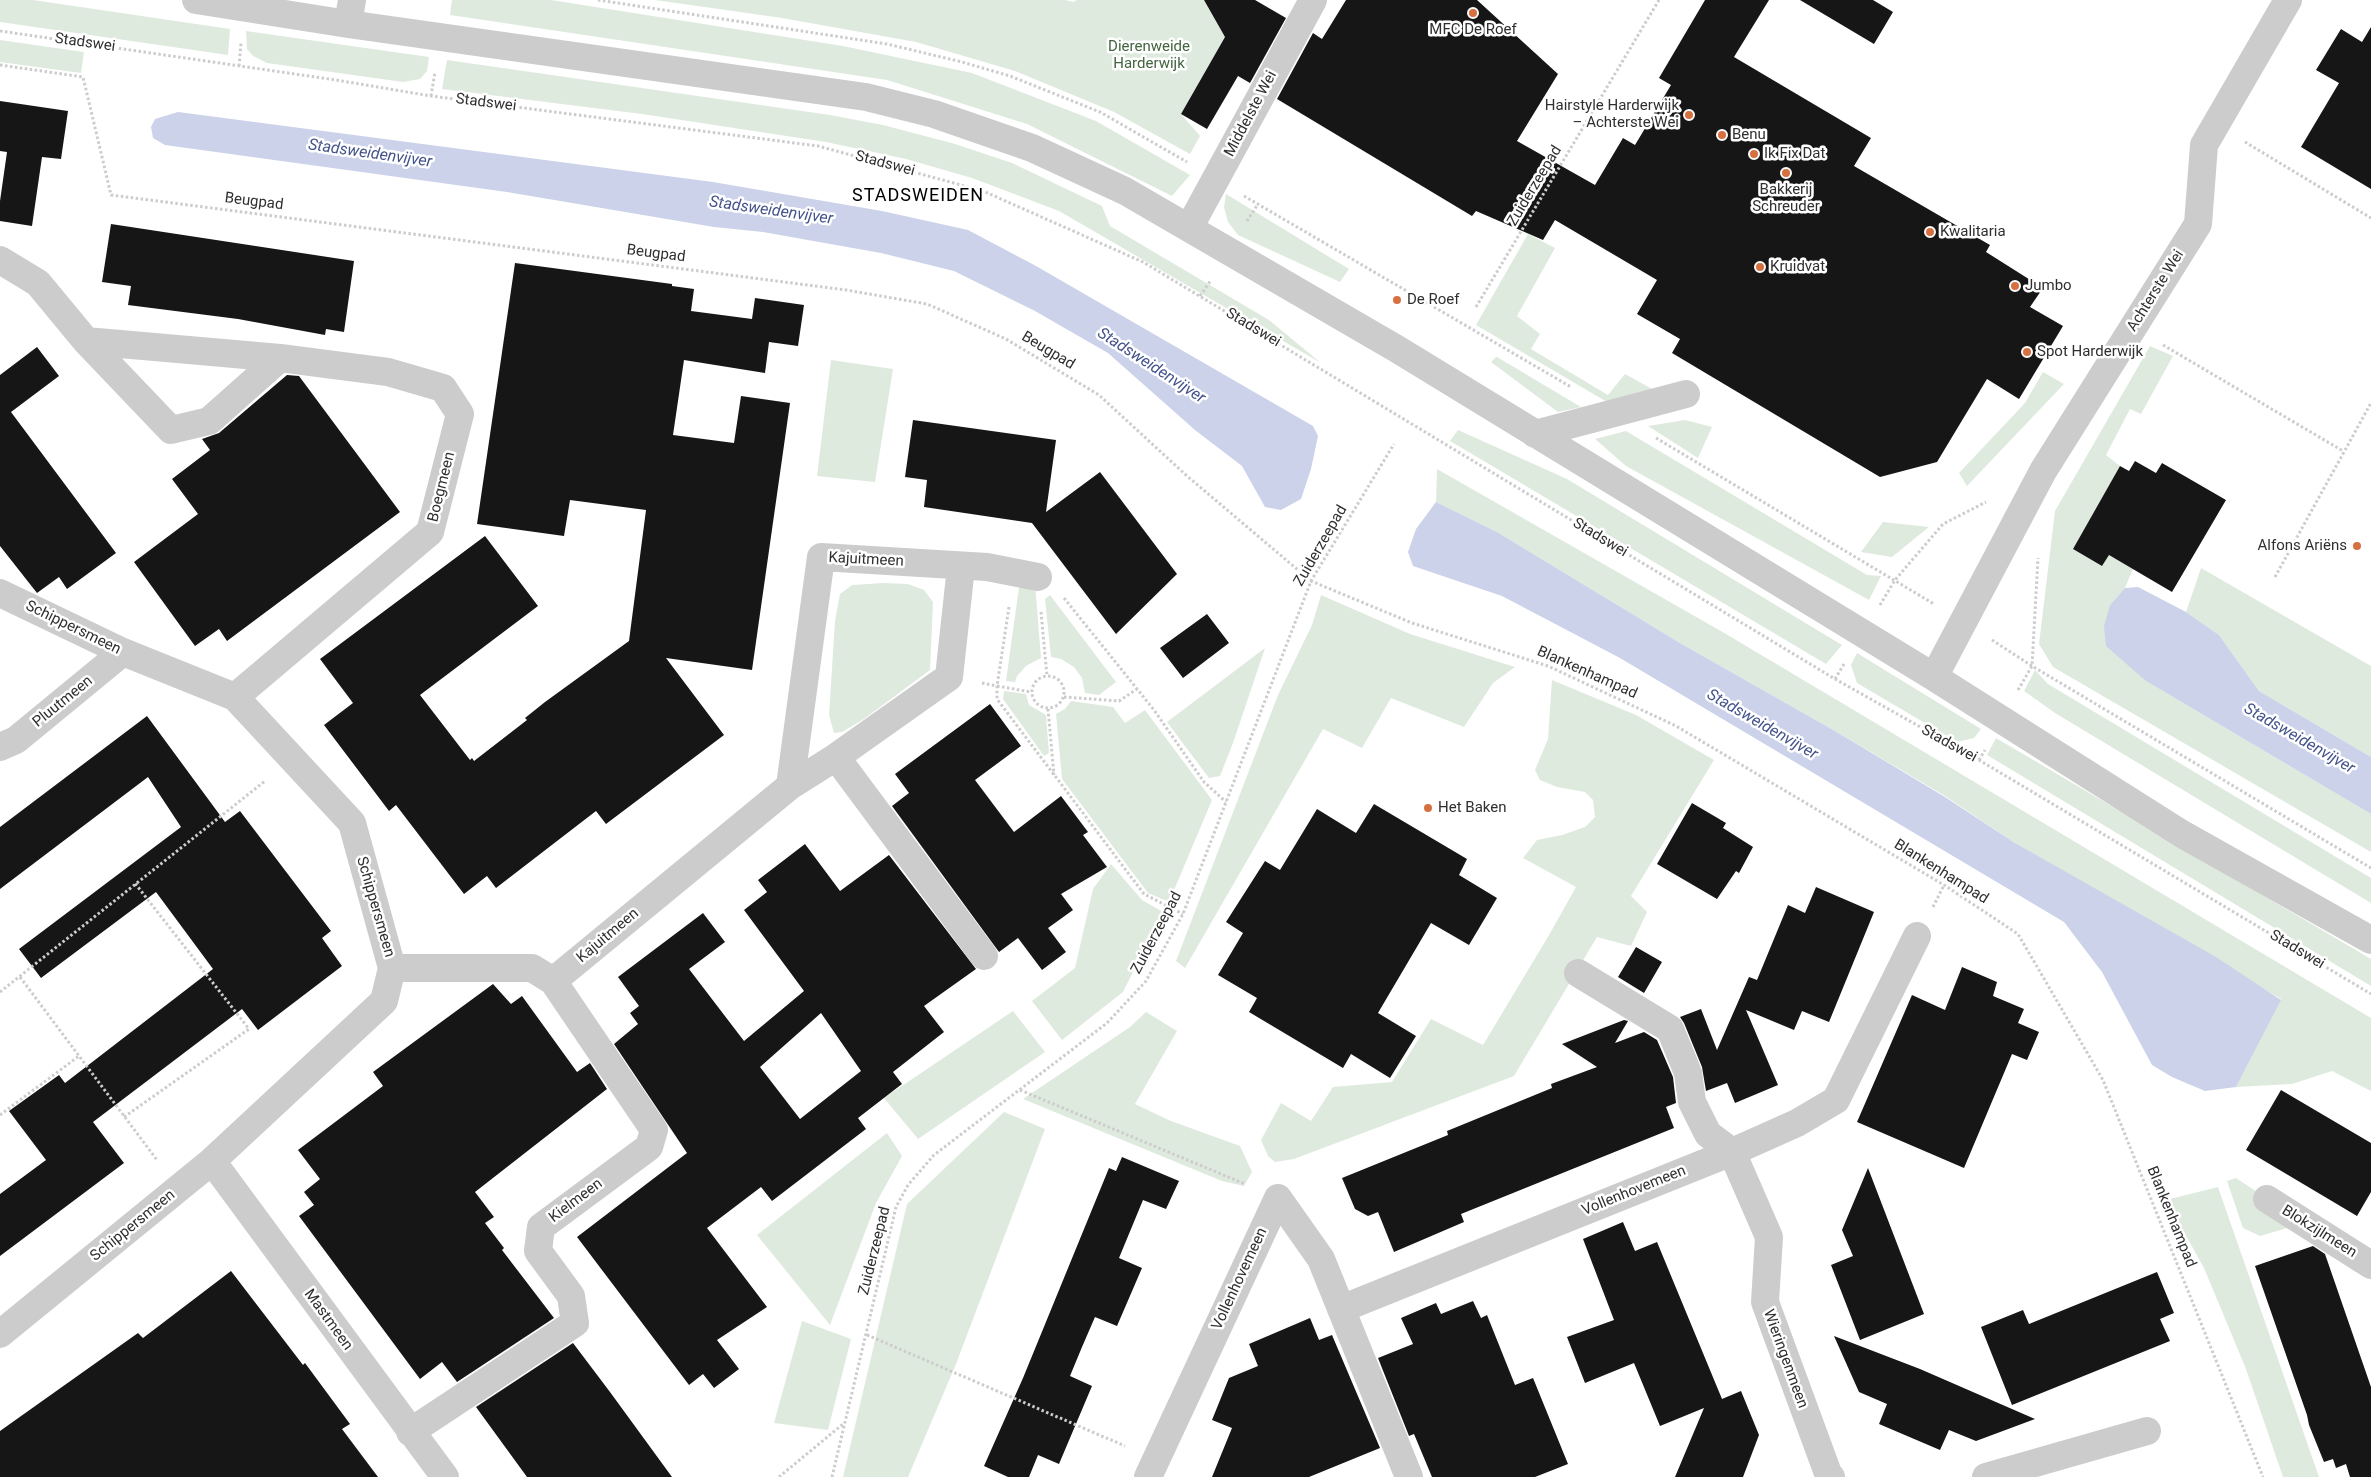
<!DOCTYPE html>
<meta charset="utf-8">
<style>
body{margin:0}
canvas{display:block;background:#fff}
</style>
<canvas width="2371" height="1477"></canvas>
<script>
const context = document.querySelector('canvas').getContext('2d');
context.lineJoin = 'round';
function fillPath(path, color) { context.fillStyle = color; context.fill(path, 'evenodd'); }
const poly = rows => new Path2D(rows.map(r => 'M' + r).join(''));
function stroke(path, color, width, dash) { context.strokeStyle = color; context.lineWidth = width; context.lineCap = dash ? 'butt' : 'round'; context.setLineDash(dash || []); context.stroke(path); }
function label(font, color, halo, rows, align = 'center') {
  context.font = font + ' Roboto,sans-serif'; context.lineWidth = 5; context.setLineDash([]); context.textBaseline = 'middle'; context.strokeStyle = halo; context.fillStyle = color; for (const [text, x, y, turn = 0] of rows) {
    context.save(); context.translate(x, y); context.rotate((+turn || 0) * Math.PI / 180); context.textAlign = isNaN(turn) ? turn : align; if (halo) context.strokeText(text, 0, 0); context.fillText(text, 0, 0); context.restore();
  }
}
fillPath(poly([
 [0,0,33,0,230,29,228,55,0,22],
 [452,0,551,0,843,46,972,73,1096,121,1190,175,1172,196,1027,124,887,80,450,15],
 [655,0,1065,0,1073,2,1077,0,1204,0,1225,37,1181,114,1200,136,1190,154,1114,112,1015,71,916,42,782,18],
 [246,31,429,57,427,71,420,79,403,82,267,63,253,56,247,49],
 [0,40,84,52,81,73,0,62],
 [447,60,830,115,883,125,955,144,1012,163,1102,206,1110,226,1269,320,1321,363,1059,211,972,178,906,159,826,142,642,114,442,89],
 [1226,194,1349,269,1340,282,1238,235,1228,222,1224,207],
 [1528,234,1555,248,1517,316,1540,334,1531,349,1608,395,1625,374,1654,390,1607,402,1476,325],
 [2150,346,2173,356,2141,414,2130,409,2106,455,2120,466,2073,549,2102,566,2109,555,2133,569,2125,588,2110,605,2146,681,2371,814,2371,852,2053,667,2039,644,2055,511],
 [1496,357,1497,357,1581,407,1558,412,1491,362],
 [831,360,893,369,875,482,817,476],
 [2043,372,2064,384,1967,486,1959,473,2025,403],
 [1685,420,1712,427,1698,458,1648,426],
 [1458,430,1567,479,1842,645,1826,664,1450,441],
 [1626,431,1867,575,1881,576,1869,600,1626,466,1595,439],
 [1437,469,1726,634,2371,1018,2371,1091,2332,1071,2292,1084,2236,1087,2281,999,2015,843,1945,796,1835,731,1680,643,1497,532,1436,502],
 [1883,522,1929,527,1892,557,1861,552],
 [2201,568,2371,666,2371,757,2259,691,2219,635,2186,612],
 [1020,580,1035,583,1041,658,1026,666,1017,676,1015,682,1006,681],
 [884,583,908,584,924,590,933,602,930,670,864,719,842,732,834,733,829,715,835,621,840,594,852,585],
 [1050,595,1116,682,1099,695,1085,693,1082,678,1074,667,1061,659,1051,657,1045,599],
 [1321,595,1410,634,1515,667,1493,683,1464,727,1391,698,1362,748,1323,729,1185,968,1176,961,1278,695,1312,625],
 [1265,648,1233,743,1220,776,1209,778,1167,722],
 [1857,653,1981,729,1974,738,1957,742,1857,683,1851,665],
 [2035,670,2048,684,2371,878,2371,903,2055,713,2024,691],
 [1552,680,1636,715,1714,760,1631,896,1647,912,1631,946,1597,937,1514,1076,1294,1159,1275,1162,1268,1156,1261,1140,1281,1103,1311,1121,1333,1087,1392,1082,1431,1019,1483,1045,1549,935,1576,887,1523,858,1537,840,1562,835,1585,827,1595,817,1593,800,1585,792,1557,787,1540,780,1535,770,1548,739],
 [1004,691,1026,694,1029,705,1046,715,1049,753,1044,756,1003,699],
 [1071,701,1113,707,1125,723,1145,710,1212,800,1169,902,1148,893,1062,779,1056,714,1065,709],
 [1996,738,2371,959,2371,986,1987,755],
 [1111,864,1142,900,1163,912,1123,992,1062,1040,1032,1001,1075,968,1093,889],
 [1013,1011,1045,1052,918,1139,884,1098],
 [1146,1012,1177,1031,1135,1104,1171,1121,1240,1146,1252,1172,1244,1186,1222,1181,1023,1099,1130,1027],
 [1004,1112,1045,1129,956,1364,908,1477,843,1477,907,1204],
 [887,1133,902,1156,876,1203,830,1325,757,1235],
 [2236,1178,2304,1223,2260,1236,2243,1228,2227,1181],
 [2218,1187,2319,1477,2283,1477,2246,1369,2204,1268,2166,1200],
 [802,1321,851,1339,828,1430,774,1423]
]), '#dfeade');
fillPath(poly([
 [178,112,713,182,882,211,968,230,1036,266,1313,426,1318,436,1311,469,1301,499,1281,510,1265,507,1242,466,1195,430,1108,353,1035,311,954,271,881,253,763,232,714,227,507,192,165,145,153,138,151,127,155,119],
 [1436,502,1497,532,1680,643,1835,731,1945,797,2015,843,2216,957,2281,1000,2236,1087,2205,1091,2172,1077,2152,1065,2102,972,2064,922,1620,658,1502,596,1413,566,1408,552,1416,529],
 [2138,587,2186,612,2219,635,2259,691,2371,757,2371,814,2146,681,2106,646,2104,626,2110,605,2125,588]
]), '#cbd2e9');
fillPath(poly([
 [1204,0,1255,0,1286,18,1250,83,1238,76,1207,129,1181,114,1225,37],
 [1346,0,1477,0,1558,74,1517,141,1595,185,1623,138,1635,145,1671,85,1659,78,1705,0,1769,0,1734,57,1871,138,1854,166,1990,245,1986,252,2043,288,2030,307,2063,326,2019,399,1987,379,1937,462,1880,477,1672,353,1680,339,1637,314,1657,280,1555,220,1543,240,1476,211,1472,216,1277,99,1313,33,1322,39],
 [1800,0,1873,0,1893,12,1874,44],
 [2371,27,2371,189,2301,147,2339,83,2316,70,2341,29,2362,42],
 [0,101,68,111,61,159,42,157,32,226,0,221,0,201,7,152,0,151],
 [111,224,354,261,344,332,326,329,325,335,238,319,128,305,131,286,102,282],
 [515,263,672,284,672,286,694,289,691,311,752,319,755,298,804,305,798,346,769,342,765,373,684,360,673,435,734,443,741,396,790,403,752,670,666,658,724,735,606,824,596,811,496,888,487,876,464,894,396,805,389,811,324,725,353,703,320,659,485,536,538,606,420,695,470,760,472,758,474,761,527,720,525,718,545,702,629,641,646,510,570,500,564,536,477,524],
 [37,347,59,376,11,412,116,553,67,589,59,577,37,593,0,546,0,375],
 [287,375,299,376,400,512,227,641,219,629,195,646,134,562,198,514,172,479,210,450,202,439,219,433],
 [913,420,1056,440,1046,512,1100,472,1177,574,1116,634,1032,523,924,507,927,480,905,477],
 [2135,461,2156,473,2162,463,2226,500,2172,592,2109,555,2102,566,2073,549,2120,466,2129,471],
 [1207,614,1229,643,1183,678,1160,648],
 [990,704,1021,746,975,780,1014,832,1061,796,1088,832,1083,835,1107,867,1061,894,1073,910,1048,928,1066,952,1042,970,1018,938,999,952,892,806,909,793,895,774],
 [147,716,225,822,240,811,331,931,322,938,342,966,258,1030,242,1009,93,1122,124,1163,0,1256,0,1194,46,1160,9,1111,59,1075,65,1083,213,969,156,892,41,978,19,949,181,827,148,777,0,889,0,827],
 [1692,803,1726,823,1723,828,1753,847,1739,873,1736,871,1717,899,1657,864],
 [1374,804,1467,859,1459,875,1497,898,1469,945,1431,923,1378,1013,1416,1036,1390,1078,1351,1054,1343,1068,1249,1012,1257,998,1218,975,1243,933,1226,922,1265,861,1280,870,1317,809,1356,833],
 [805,844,840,891,889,855,976,969,924,1006,944,1032,893,1072,902,1084,858,1118,866,1129,772,1201,761,1187,707,1228,767,1307,717,1340,739,1369,714,1388,703,1374,689,1385,577,1237,687,1153,614,1044,638,1024,630,1013,639,1006,618,977,703,913,725,942,689,969,744,1041,804,991,744,910,767,892,758,880],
 [821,1013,861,1071,800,1119,760,1067],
 [1816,887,1874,912,1829,1022,1802,1011,1794,1030,1746,1010,1778,1085,1735,1103,1727,1083,1706,1091,1702,1067,1684,1023,1680,1017,1701,1009,1717,1050,1749,977,1757,980,1788,905,1805,913],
 [1636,947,1662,962,1644,993,1618,977],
 [1962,967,1997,982,1993,996,2024,1009,2018,1023,2039,1032,2027,1060,2012,1054,1964,1168,1857,1122,1912,995,1945,1010],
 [493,984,511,1004,522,996,577,1072,590,1063,607,1089,475,1192,494,1217,485,1223,504,1248,502,1250,554,1318,457,1382,442,1362,420,1379,299,1216,314,1205,304,1192,320,1179,298,1150,383,1086,373,1072],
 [1624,1020,1628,1021,1615,1043,1644,1032,1657,1040,1673,1077,1676,1103,1666,1107,1674,1128,1461,1214,1464,1222,1394,1252,1378,1212,1368,1216,1355,1209,1342,1178,1448,1135,1447,1131,1552,1088,1551,1084,1597,1067,1562,1044],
 [2281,1090,2371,1143,2371,1192,2357,1216,2246,1150],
 [1122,1157,1179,1181,1166,1209,1143,1200,1119,1258,1142,1268,1117,1326,1095,1317,1082,1347,1070,1376,1092,1386,1059,1464,1038,1455,1029,1477,1008,1477,984,1466,1023,1378,1109,1168,1116,1171],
 [1868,1168,1924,1314,1860,1340,1831,1265,1853,1256,1842,1230],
 [1623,1222,1635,1251,1657,1242,1722,1399,1741,1391,1759,1435,1743,1477,1675,1477,1704,1408,1660,1426,1634,1363,1585,1383,1567,1337,1614,1320,1583,1239],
 [2313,1246,2325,1254,2371,1387,2371,1477,2350,1477,2346,1464,2336,1468,2333,1459,2324,1462,2309,1425,2307,1415,2255,1266],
 [231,1271,303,1365,305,1363,350,1424,342,1429,378,1477,0,1477,0,1431,138,1333,143,1338],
 [2157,1272,2174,1313,2160,1319,2170,1341,2012,1405,1981,1327,2023,1310,2029,1324],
 [1473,1301,1481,1318,1487,1315,1515,1385,1533,1378,1568,1464,1535,1477,1432,1477,1414,1434,1409,1436,1378,1358,1413,1344,1401,1318,1436,1303,1441,1314],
 [1310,1318,1319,1340,1332,1335,1380,1448,1309,1477,1212,1477,1232,1428,1212,1420,1229,1378,1258,1366,1249,1344],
 [1834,1336,1920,1369,2035,1419,1976,1441,1949,1430,1940,1450,1879,1424,1887,1404,1859,1392],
 [573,1343,610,1392,672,1477,527,1477,476,1407]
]), '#161616');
stroke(poly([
 [598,0,887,44,962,62,1010,76,1100,112,1187,162],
 [0,31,336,80,431,96,818,146,983,191,1143,262,1835,679,1979,760,2371,994],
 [0,65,83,77,111,195,846,290,927,304,1006,339,1099,395,1187,476,1311,581,1412,623,1548,666,1676,726,1944,885,2018,934,2103,1080,2263,1477],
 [239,66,241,43],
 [431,96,435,72],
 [2245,142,2371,218],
 [1244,196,1571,387],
 [1247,221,1258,204],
 [1200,296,1211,280],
 [1476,307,1659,0],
 [2163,345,2343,451],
 [1656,438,1934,604],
 [2275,577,2371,403],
 [1064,598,1154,710,1204,782,1226,802],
 [1880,605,1895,580,1943,524,1986,502],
 [1009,607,997,686,1031,692],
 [1041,612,1047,676],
 [1992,640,2032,666,2371,868],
 '1032 692a16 16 0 1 1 32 0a16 16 0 1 1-32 0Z',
 [1835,679,1844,664],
 [982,683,997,686,997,699,1144,894,1183,914],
 [2018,690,2032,666,2038,558],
 [1064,697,1119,701,1137,689],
 [1048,709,1054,775],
 [1979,760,1985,750],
 [1933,907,1944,885],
 [20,977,157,1160],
 [0,992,265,781],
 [1020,1090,1245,1184],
 [0,1115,79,1056],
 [124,1117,249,1029,134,882],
 [867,1335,1125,1446],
 [779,1477,843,1424],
 [832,1477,896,1207,908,1185,934,1155,1107,1023,1146,981,1183,914,1311,581,1394,444]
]), '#ccc', 3, [2.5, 2.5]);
stroke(poly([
 [196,0,348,24,866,97,934,114,1032,148,1125,191,1397,349,1934,677,2182,834,2371,940],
 [348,24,352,0],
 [1189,228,1313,0],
 [0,260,38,283,86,341,171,430,209,421,280,358,86,341],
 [1535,434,1686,394],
 [0,593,123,652,235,697,352,823,392,968,384,1001,212,1161,0,1334],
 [1934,677,2043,471,2198,224,2204,145,2288,0],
 [235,697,430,532,460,414,443,388,388,372,280,358],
 [0,747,16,740,123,652],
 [836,757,984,956],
 [790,786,821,557,987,567,1038,577],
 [392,968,532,968,553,981,790,786,836,757,949,677,961,567],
 [1578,973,1670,1029,1688,1073,1692,1102,1708,1134,1732,1152,1769,1237,1765,1302,1829,1476,1831,1477],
 [212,1161,445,1477],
 [2267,1199,2371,1265],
 [1341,1309,1732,1152,1797,1123,1836,1100,1917,936],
 [410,1432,575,1323,571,1296,538,1251,541,1227,649,1147,654,1130,553,981],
 [1148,1477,1278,1198,1321,1259,1409,1477],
 [1986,1477,2147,1431]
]), '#ccc', 28);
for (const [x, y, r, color] of [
 [1473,13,5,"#d67040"],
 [1689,115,5,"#d67040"],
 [1722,135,5,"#d67040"],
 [1754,154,5,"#d67040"],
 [1786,173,5,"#d67040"],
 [1930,232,5,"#d67040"],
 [1760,267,5,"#d67040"],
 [2015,286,5,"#d67040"],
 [1397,300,5,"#d67040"],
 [2027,352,5,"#d67040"],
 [2357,546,5,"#d67040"],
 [1428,808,5,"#d67040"]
]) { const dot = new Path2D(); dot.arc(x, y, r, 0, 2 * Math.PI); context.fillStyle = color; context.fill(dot); stroke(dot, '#fff', 2); }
label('15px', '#2f2f2f', '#fff', [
 ["MFC De Roef",1473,30,"center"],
 ["Hairstyle Harderwijk",1679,106,"right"],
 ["– Achterste Wei",1679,123,"right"],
 ["Benu",1732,135],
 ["Ik Fix Dat",1764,154],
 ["Bakkerij",1786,190,"center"],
 ["Schreuder",1786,207,"center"],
 ["Kwalitaria",1940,232],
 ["Kruidvat",1770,267],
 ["Jumbo",2025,286],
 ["De Roef",1407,300],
 ["Spot Harderwijk",2037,352],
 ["Alfons Ariëns",2347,546,"right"],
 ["Het Baken",1438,808]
], 'left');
label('15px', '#2f2f2f', '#fff', [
 ["Stadswei",85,43,8],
 ["Stadswei",486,103,7],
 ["Middelste Wei",1251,114,-62],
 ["Stadswei",885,164,15],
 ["Zuiderzeepad",1535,186,-59],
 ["Beugpad",254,202,7],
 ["Beugpad",656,254,7],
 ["Achterste Wei",2156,291,-58],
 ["Stadswei",1253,328,31],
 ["Beugpad",1048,351,31],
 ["Boegmeen",442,487,-76],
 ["Stadswei",1600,538,31],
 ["Zuiderzeepad",1321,546,-60],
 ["Kajuitmeen",866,560,3],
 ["Schippersmeen",73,628,26],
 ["Blankenhampad",1587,673,24],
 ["Pluutmeen",63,702,-39],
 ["Stadswei",1949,744,29],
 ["Blankenhampad",1941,872,32],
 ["Schippersmeen",375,907,74],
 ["Zuiderzeepad",1157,933,-62],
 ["Kajuitmeen",608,936,-40],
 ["Stadswei",2297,950,31],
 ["Vollenhovemeen",1634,1191,-22],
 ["Kielmeen",576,1201,-37],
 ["Blankenhampad",2171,1217,68],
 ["Schippersmeen",133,1226,-39],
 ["Blokzijlmeen",2319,1232,32],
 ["Zuiderzeepad",875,1251,-76],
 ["Vollenhovemeen",1240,1279,-65],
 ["Mastmeen",328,1320,54],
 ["Wieringenmeen",1785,1359,70]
]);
label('15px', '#436640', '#fff', [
 ["Dierenweide",1149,47],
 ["Harderwijk",1149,64]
]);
label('italic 16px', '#43538a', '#fff', [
 ["Stadsweidenvijver",370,154,8],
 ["Stadsweidenvijver",771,211,8],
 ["Stadsweidenvijver",1151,366,33],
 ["Stadsweidenvijver",1762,725,30],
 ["Stadsweidenvijver",2299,739,30]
]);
context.letterSpacing = '1px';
label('18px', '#000', '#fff', [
 ["STADSWEIDEN",918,196]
]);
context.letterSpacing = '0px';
</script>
